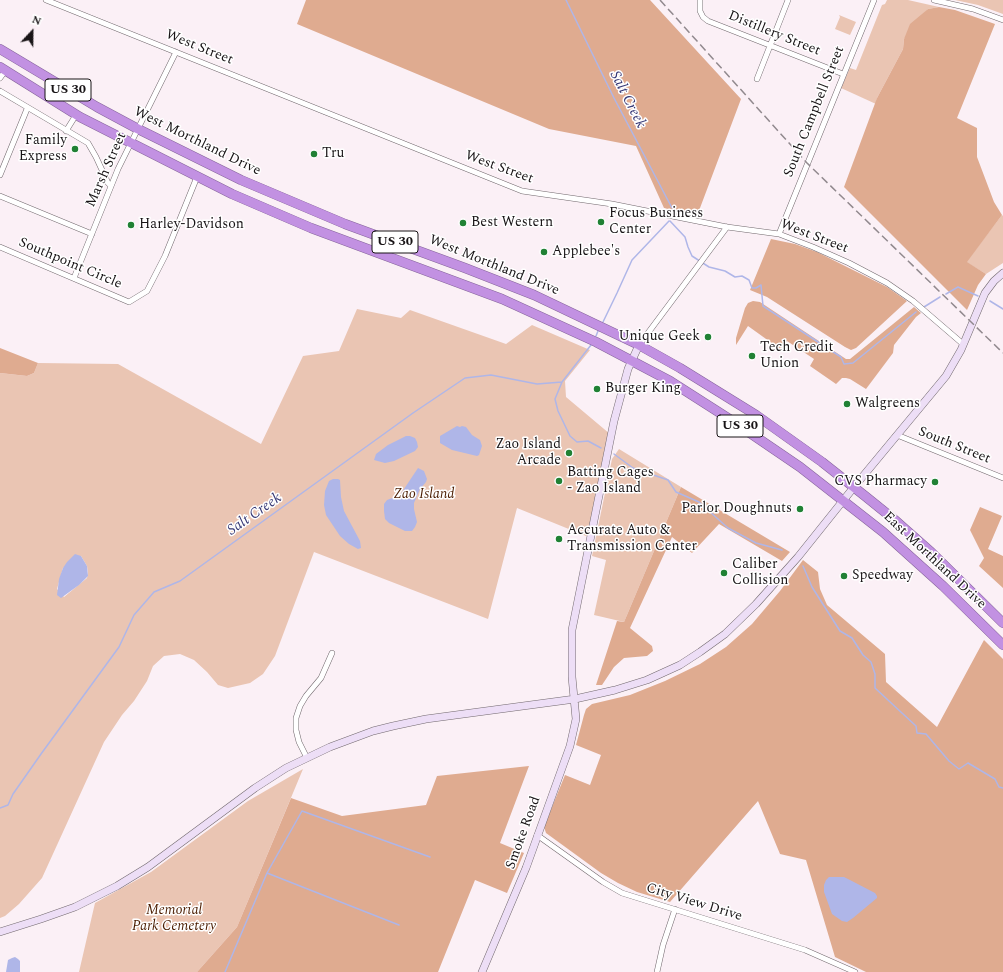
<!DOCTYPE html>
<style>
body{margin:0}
#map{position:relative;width:1003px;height:972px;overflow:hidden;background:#fbf0f6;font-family:Spectral,serif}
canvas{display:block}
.north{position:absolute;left:12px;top:12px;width:40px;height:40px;-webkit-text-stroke:3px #fff;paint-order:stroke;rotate:22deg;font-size:11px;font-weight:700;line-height:16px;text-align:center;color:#181416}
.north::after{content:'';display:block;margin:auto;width:14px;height:18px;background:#181416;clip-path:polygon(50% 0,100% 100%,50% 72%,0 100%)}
</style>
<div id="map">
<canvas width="1003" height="972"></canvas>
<div class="north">N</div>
</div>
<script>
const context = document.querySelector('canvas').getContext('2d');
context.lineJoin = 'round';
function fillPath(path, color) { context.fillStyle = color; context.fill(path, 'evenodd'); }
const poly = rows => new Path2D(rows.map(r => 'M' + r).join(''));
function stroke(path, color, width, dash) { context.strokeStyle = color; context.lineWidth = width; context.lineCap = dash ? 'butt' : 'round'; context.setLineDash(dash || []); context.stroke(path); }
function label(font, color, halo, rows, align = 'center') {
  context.font = font + ' Spectral,serif'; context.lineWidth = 3; context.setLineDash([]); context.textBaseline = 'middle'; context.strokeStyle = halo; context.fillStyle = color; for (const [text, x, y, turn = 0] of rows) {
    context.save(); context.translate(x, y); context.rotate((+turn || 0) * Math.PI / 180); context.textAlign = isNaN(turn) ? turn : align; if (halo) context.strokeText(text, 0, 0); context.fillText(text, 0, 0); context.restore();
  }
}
fillPath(poly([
 [887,0,908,0,939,7,928,9,904,39,903,49,877,98,876,104,841,88,850,68,856,70,882,5,885,4],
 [955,0,1003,0,1003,14,978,5],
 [839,15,856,22,850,35,835,29,840,17],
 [1002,215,1003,216,1003,263,986,274,966,262],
 [357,309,401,318,410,310,506,344,532,325,590,350,565,381,566,397,610,434,588,536,586,536,517,508,488,619,314,552,275,656,263,674,250,683,228,688,218,685,207,672,194,660,180,654,164,656,153,666,147,681,134,701,122,715,104,742,42,878,19,904,5,916,0,918,0,373,27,376,34,373,38,363,118,364,261,444,303,356,339,351],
 [81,556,87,566,88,573,87,578,64,597,57,589,63,568],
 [619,449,681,487,624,622,594,615,606,560,592,556,612,459],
 [303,769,237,927,197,972,79,972,95,903,151,872,248,801]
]), '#eac5b3');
fillPath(poly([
 [306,0,650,0,741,99,697,216,664,208,636,146,549,129,297,24],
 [939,7,955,10,995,24,957,118,977,128,977,157,994,202,1002,215,967,262,986,274,978,285,967,310,844,187,877,98,903,49,904,39,910,24,928,9],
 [771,239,795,244,817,252,887,287,907,301,856,348,851,350,845,347,767,297,750,290],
 [753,301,760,302,846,359,850,359,914,307,921,313,916,317,894,345,893,353,866,389,850,379,846,378,842,378,836,384,810,366,814,359,787,341,780,349,748,326,736,345,736,338,745,308,748,303],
 [0,348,38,363,34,373,27,376,0,373],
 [681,487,790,552,782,561,719,524,692,553,672,537,630,628,652,646,653,651,647,656,624,658,614,667,602,685,596,685,617,621,624,622],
 [980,507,1002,516,988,549,1003,556,1003,588,979,566,984,558,970,530],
 [803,560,818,572,820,589,827,605,885,654,886,682,937,727,984,640,1003,659,1003,972,866,972,835,957,806,860,780,854,758,801,670,902,637,892,618,883,601,873,546,833,544,827,565,775,590,785,601,755,576,745,584,715,586,709,592,704,630,695,665,681,700,664,726,647,752,624,780,591],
 [529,766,500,843,524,853,507,893,475,880,438,972,197,972,237,927,291,798,342,816,426,805,437,776]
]), '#dfab90');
fillPath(poly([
 [457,426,460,427,462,426,466,427,472,435,480,440,482,446,479,455,477,456,452,450,440,443,440,436],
 [406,436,410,436,415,438,417,442,418,447,415,451,394,461,385,463,374,460,376,454,388,445],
 [418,468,424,471,427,479,426,482,420,489,414,503,414,509,417,522,415,527,412,531,405,531,389,523,385,519,384,511,384,504,387,500,400,495],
 [333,479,338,479,340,480,341,497,344,511,360,541,361,548,358,549,349,544,340,536,326,515,324,505,325,491,329,481],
 [75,554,81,556,87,566,88,576,79,585,61,598,57,595,59,579,63,568,67,562],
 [829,877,844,877,850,880,875,893,877,896,877,898,853,918,847,922,842,921,832,914,824,892,824,885,826,880],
 [15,957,18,959,20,961,20,972,6,972,8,960,12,958]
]), '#afb6e8');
stroke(poly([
 [566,0,614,98,672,208],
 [670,221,685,237,688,247,692,256,709,267,725,271,735,277,742,276,749,280,752,288,756,288,761,285,763,306,841,357,844,364,853,363,916,312],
 [946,294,958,287,978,296],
 [990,301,1003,309],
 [924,307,940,297],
 [603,322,617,293,632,260,669,221],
 [596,336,598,331],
 [562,382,555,399,558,411,570,436,577,442,588,441,601,448],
 [614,454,633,468,668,480,676,492,699,502,728,528,756,543,782,550],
 [803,566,812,587,840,631,852,638,863,655,871,662,875,674,875,688,916,726,917,733,926,734,949,761,959,769,968,763,995,779,999,787,1003,788],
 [0,808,8,805,13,794,41,754,119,647,134,615,154,592,180,581,413,413,465,378,491,375,537,384,562,382,591,345],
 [267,873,399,925],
 [225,972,267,873,302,811,430,857]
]), '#afb6e8', 1.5);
const street = poly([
 [46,0,522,191,612,204,727,227,779,234,813,247,849,263,887,283,913,301,963,344],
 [700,0,700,11,703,17,708,21,843,74],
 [934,0,973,9,1003,20],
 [0,78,5,71],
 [757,79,788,0],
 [0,91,88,143,96,157,108,183,111,186],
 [66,131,76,115],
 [0,175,27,109],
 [0,196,92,234],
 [779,234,874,0],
 [0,247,129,302,147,291,165,256,197,177],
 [74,278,118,169,176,52],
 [639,345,727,227],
 [897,435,1003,478],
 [307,758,299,742,296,730,296,718,300,706,306,696,321,678,332,653],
 [537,835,603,882,622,893,805,950,855,972],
 [657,972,663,945,675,909]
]);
const secondary = poly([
 [0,932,41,919,75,907,117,886,148,867,255,788,286,768,330,747,373,731,393,726,426,719,575,699,615,690,647,680,680,665,700,652,725,634,756,604,798,557,854,487,946,376,961,350,985,293,994,281,1003,273],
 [482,972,526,868,570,746,576,719,572,677,572,630,614,421,628,369,639,345]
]);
const highway = poly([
 [0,49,97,107,138,129,241,180,345,224,465,268,534,295,639,345,680,368,756,415,822,462,865,496,896,521,931,552,1003,623],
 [0,67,80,117,232,194,311,228,502,299,596,342,670,381,731,420,800,467,883,532,943,586,1003,645]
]);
stroke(street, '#71686d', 6);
stroke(secondary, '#71686d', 8);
stroke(highway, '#86659b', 10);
stroke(street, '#fff', 5);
stroke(secondary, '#eddef6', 7);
stroke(highway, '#c291e2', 9);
stroke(poly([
 [660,0,807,163,1003,353]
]), '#91898e', 1.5, [8, 4]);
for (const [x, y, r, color] of [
 [75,149,4,"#208134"],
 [314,154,4,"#208134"],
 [601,222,4,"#208134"],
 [463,223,4,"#208134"],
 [131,225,4,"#208134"],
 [544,252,4,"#208134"],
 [708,337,4,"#208134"],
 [752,356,4,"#208134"],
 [597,389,4,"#208134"],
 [847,404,4,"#208134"],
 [569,453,4,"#208134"],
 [559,481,4,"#208134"],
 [935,482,4,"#208134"],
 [800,509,4,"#208134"],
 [559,539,4,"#208134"],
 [724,573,4,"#208134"],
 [844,576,4,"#208134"]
]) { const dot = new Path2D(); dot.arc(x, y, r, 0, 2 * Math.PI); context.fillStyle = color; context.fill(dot); stroke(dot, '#fff', 1.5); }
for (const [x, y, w] of [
 [68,90,46],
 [395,242,46],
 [740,426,46]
]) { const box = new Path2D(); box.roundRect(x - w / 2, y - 11, w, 22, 3); context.fillStyle = '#fff'; context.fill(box); stroke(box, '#181416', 1); }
label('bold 13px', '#181416', null, [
 ["US 30",68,90],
 ["US 30",395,242],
 ["US 30",740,426]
]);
label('14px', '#181416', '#fff', [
 ["Distillery Street",774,34,22],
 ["West Street",199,48,22],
 ["South Campbell Street",815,112,-68],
 ["West Morthland Drive",197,142,26],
 ["West Street",499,168,20],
 ["Marsh Street",107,170,-66],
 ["West Street",814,237,21],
 ["Southpoint Circle",70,264,23],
 ["West Morthland Drive",494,266,22],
 ["South Street",954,446,22],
 ["East Morthland Drive",934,561,43],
 ["Smoke Road",524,833,-70],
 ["City View Drive",694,903,17]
]);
label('14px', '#181416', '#fff', [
 ["Family",67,141,"right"],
 ["Express",67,157,"right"],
 ["Tru",322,154],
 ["Focus Business",609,214],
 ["Center",609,230],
 ["Best Western",471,223],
 ["Harley-Davidson",139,225],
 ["Applebee's",552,252],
 ["Unique Geek",700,337,"right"],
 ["Tech Credit",760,348],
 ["Union",760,364],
 ["Burger King",605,389],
 ["Walgreens",855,404],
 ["Zao Island",561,445,"right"],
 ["Arcade",561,461,"right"],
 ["Batting Cages",567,473],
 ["- Zao Island",567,489],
 ["CVS Pharmacy",927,482,"right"],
 ["Parlor Doughnuts",792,509,"right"],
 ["Accurate Auto &",567,531],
 ["Transmission Center",567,547],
 ["Caliber",732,565],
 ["Collision",732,581],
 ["Speedway",852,576]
], 'left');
label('italic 14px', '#4b1d00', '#fff', [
 ["Zao Island",424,495],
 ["Memorial",174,911],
 ["Park Cemetery",174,927]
]);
label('italic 15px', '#373976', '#fff', [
 ["Salt Creek",627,100,63],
 ["Salt Creek",255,515,-35]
]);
</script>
